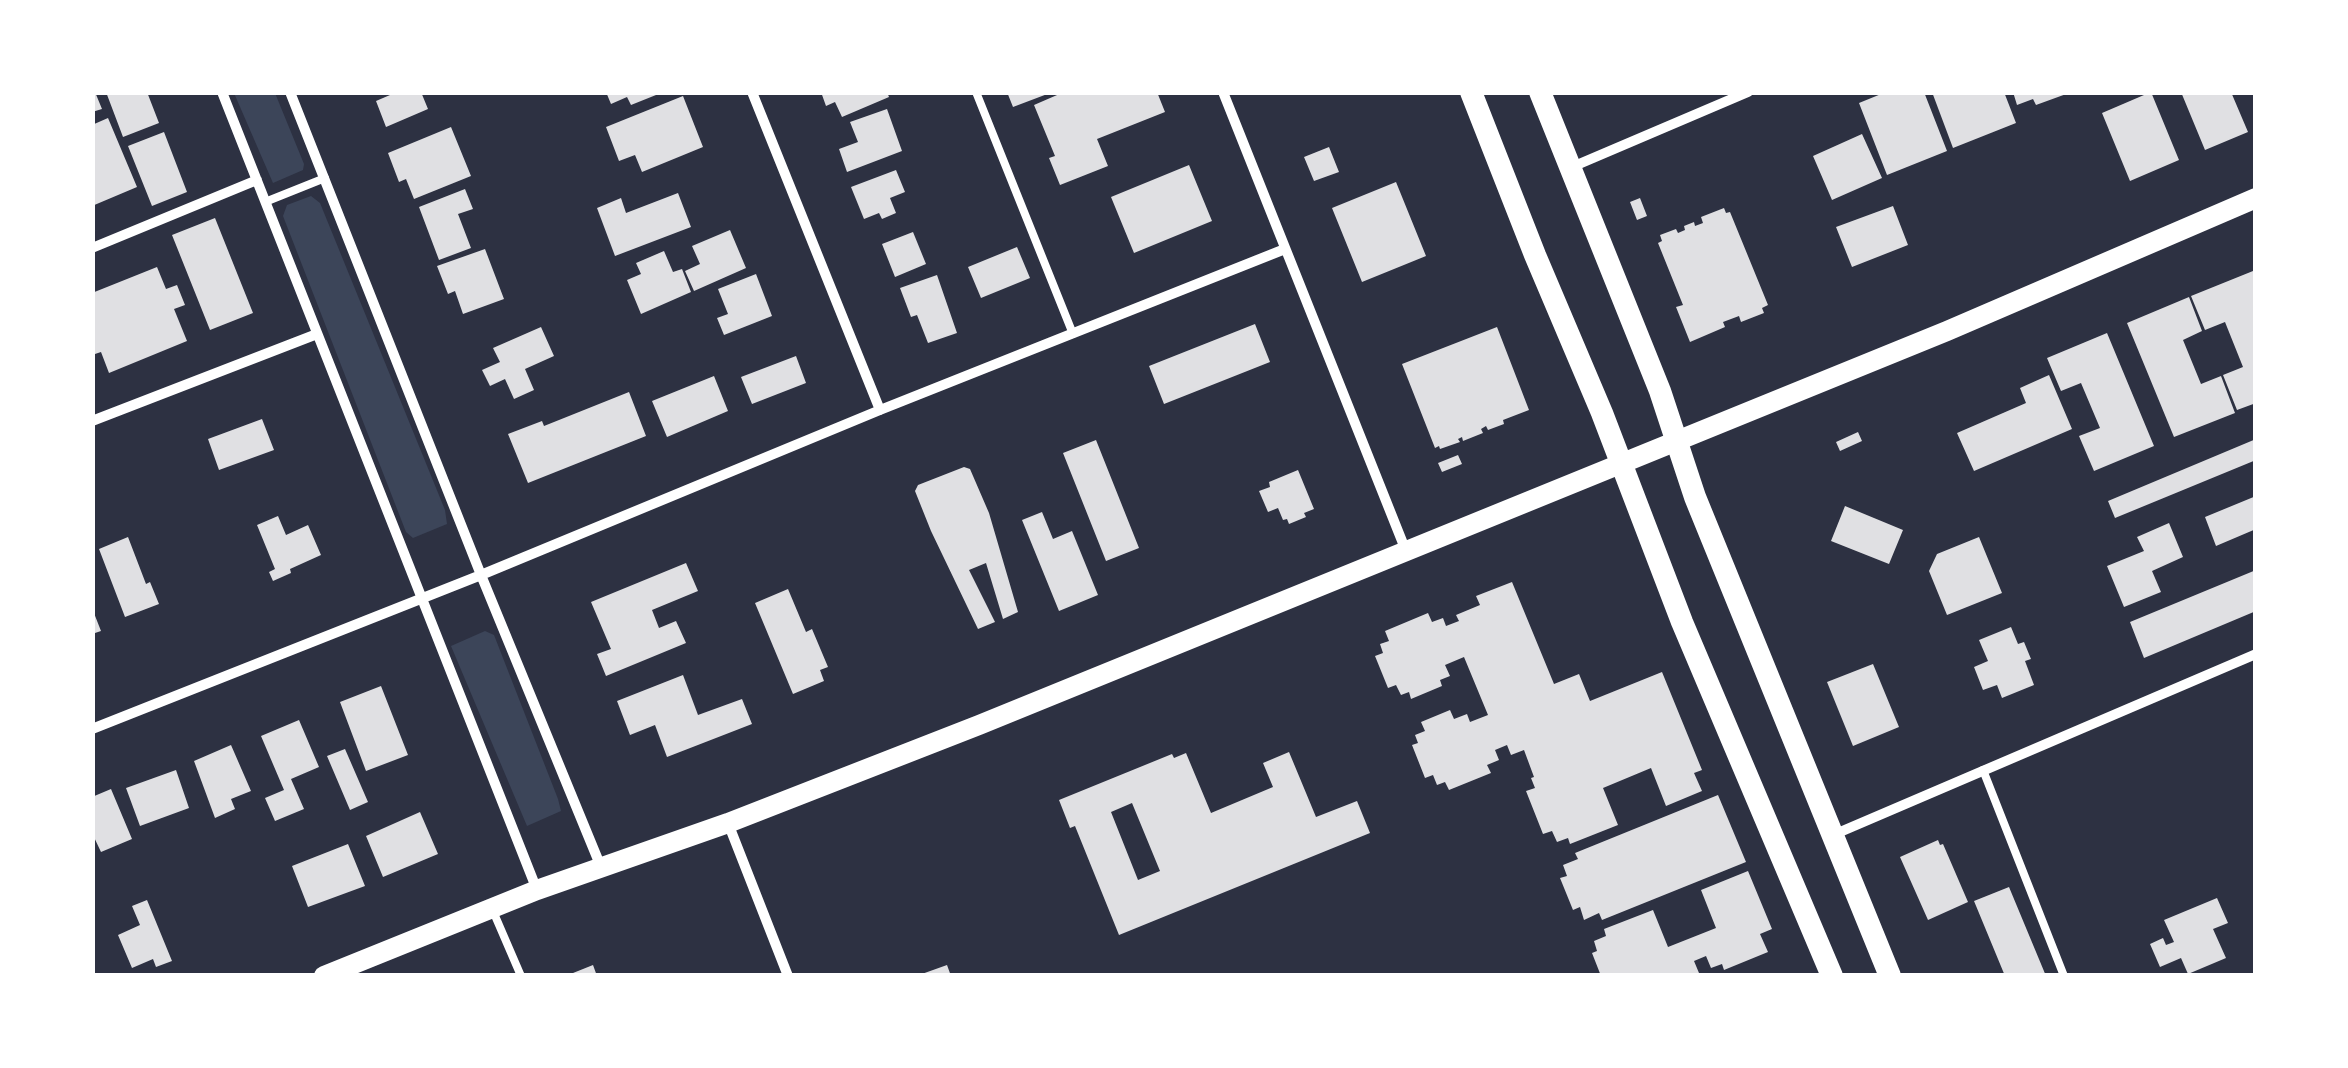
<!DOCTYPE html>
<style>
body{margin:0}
#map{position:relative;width:2348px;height:1068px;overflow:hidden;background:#2d3142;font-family:"Exo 2",sans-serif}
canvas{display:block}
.frame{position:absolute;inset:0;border:95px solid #fff;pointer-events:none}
</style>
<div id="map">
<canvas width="2348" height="1068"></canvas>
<div class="frame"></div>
</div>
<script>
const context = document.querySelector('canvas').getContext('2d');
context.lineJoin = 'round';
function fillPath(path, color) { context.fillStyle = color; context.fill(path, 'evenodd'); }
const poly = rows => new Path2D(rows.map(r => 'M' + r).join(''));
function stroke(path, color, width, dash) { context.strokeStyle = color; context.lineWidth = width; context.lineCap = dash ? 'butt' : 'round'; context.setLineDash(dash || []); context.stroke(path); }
fillPath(poly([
 [234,93,275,93,304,164,303,170,273,183],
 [311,196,320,203,445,510,447,524,413,538,406,532,283,216,287,205],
 [485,631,494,635,558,799,561,811,527,826,451,646]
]), '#3c4559');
fillPath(poly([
 [92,92,95,92,102,109,92,112],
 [106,92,147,92,159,123,123,137],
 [397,92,421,92,428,109,386,127,376,101],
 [606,92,661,92,661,93,631,105,627,97,611,104],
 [821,92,887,92,889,97,842,117,835,102,826,106],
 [1007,92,1050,92,1050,93,1013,107],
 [1064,92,1157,92,1165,112,1097,139,1108,166,1060,185,1049,158,1055,156,1034,105],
 [1886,92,1924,92,1947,151,1887,175,1859,103],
 [1932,92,2004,92,2016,123,1953,148],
 [2013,92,2069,92,2069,93,2036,105,2033,99,2017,105],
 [2151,92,2179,160,2130,181,2102,113],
 [2181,92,2231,92,2248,132,2205,150],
 [683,96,703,147,642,172,635,155,619,161,606,127],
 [887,109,902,151,847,172,839,149,858,142,850,122],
 [108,118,137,187,92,206,92,125],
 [451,127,471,176,414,199,406,179,399,182,388,153],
 [164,132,187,192,152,206,128,146],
 [1862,134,1882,178,1832,200,1813,156],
 [1329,147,1339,172,1314,181,1304,157],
 [1189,165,1212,221,1134,253,1111,197],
 [896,170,905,192,890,198,896,213,882,219,879,213,864,219,851,187],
 [1396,182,1426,256,1362,282,1332,208],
 [465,189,473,209,458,214,471,248,439,260,419,207],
 [678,193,691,227,615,256,597,208,621,198,626,213],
 [1640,198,1647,216,1637,220,1630,202],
 [1893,206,1908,245,1852,267,1836,227],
 [1724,208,1726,213,1730,212,1768,305,1762,308,1764,313,1741,322,1739,316,1723,322,1725,327,1690,342,1676,307,1683,305,1658,243,1662,241,1660,235,1676,229,1678,233,1685,230,1684,226,1694,222,1695,226,1703,223,1701,217],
 [215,218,253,313,210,330,172,235],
 [730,230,746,268,694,291,685,271,700,264,692,246],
 [913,232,926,264,895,277,882,244],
 [1017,247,1030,278,981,298,968,267],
 [485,249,504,299,463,314,455,291,448,294,437,266],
 [664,251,673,272,682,269,691,292,641,314,627,280,641,274,636,263],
 [157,267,166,289,177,285,185,305,174,309,187,341,109,373,101,352,92,355,92,293],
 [2253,271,2256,277,2256,403,2237,410,2223,375,2243,367,2225,322,2205,330,2191,296],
 [756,274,772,316,724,335,717,318,728,314,718,289],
 [937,275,957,333,928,343,917,315,911,317,900,288],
 [2189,297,2202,331,2183,340,2201,384,2221,376,2235,413,2174,437,2127,323],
 [1255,324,1270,362,1164,404,1149,366],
 [541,327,554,356,525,369,534,390,514,399,505,379,490,386,482,370,500,362,493,348],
 [1497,327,1529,410,1503,420,1504,424,1488,430,1486,426,1481,429,1483,433,1463,441,1462,437,1458,439,1460,442,1440,449,1439,446,1435,448,1402,364],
 [2107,333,2154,446,2094,471,2079,436,2100,428,2081,383,2061,391,2047,358],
 [796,356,806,383,752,404,741,377],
 [2049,375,2072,429,1974,471,1957,433,2026,403,2020,388],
 [714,376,728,411,667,437,652,401],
 [629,392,646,436,528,483,508,434,542,421,544,426],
 [262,419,274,450,219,470,208,439],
 [1858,432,1862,441,1840,451,1836,442],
 [2256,439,2256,460,2115,518,2108,501],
 [1096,440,1139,548,1106,561,1063,453],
 [1458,455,1462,464,1442,472,1438,463],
 [964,467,970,469,989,513,1018,612,1003,619,986,563,969,570,995,622,978,629,931,531,915,491,918,485],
 [1298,470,1314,509,1304,513,1306,517,1289,524,1287,519,1283,520,1278,508,1268,512,1259,491,1270,487,1269,482],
 [2256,496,2256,529,2216,546,2205,517],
 [1845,506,1903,530,1889,564,1831,541],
 [1042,512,1053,539,1072,531,1098,595,1059,611,1022,520],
 [278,516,286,535,308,525,321,555,290,569,291,573,273,581,269,572,275,569,257,525],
 [2169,523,2183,557,2152,571,2161,592,2124,607,2107,566,2144,551,2137,537],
 [128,537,146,584,150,582,159,604,125,617,99,549],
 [1979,537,2002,593,1947,615,1929,571,1937,554],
 [686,563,698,591,652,610,659,628,676,621,686,643,606,676,597,654,611,649,591,602],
 [2256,570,2256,611,2144,658,2130,622],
 [1512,582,1554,684,1579,674,1590,701,1662,672,1702,770,1694,773,1702,791,1666,806,1651,768,1603,788,1618,825,1570,844,1568,838,1557,842,1552,831,1543,834,1526,791,1535,788,1531,778,1534,777,1524,750,1511,755,1507,745,1495,750,1499,760,1487,765,1491,773,1449,790,1445,782,1437,785,1433,775,1425,778,1412,745,1418,743,1415,735,1425,731,1421,722,1450,710,1454,719,1467,714,1470,722,1488,715,1464,657,1445,665,1450,676,1440,680,1442,686,1411,699,1409,692,1401,695,1396,685,1388,688,1375,656,1383,653,1380,644,1389,641,1385,631,1428,613,1432,622,1443,618,1446,626,1459,621,1456,615,1480,605,1476,596],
 [788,589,806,632,812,629,828,667,820,670,824,681,793,694,755,603],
 [92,608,101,631,92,634],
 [2011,627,2018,644,2024,642,2031,659,2025,661,2034,685,2002,698,1997,685,1983,690,1974,667,1988,661,1979,640],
 [1873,664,1899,727,1853,746,1827,682],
 [683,675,698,715,742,699,752,724,667,757,655,725,630,735,617,701],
 [381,686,408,755,366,771,340,702],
 [299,720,319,767,291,779,304,809,275,821,265,798,284,790,261,736],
 [231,745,251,791,231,799,235,809,215,818,194,761],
 [345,749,368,802,350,810,327,756],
 [1289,752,1316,817,1357,801,1370,833,1119,935,1075,826,1070,828,1059,800,1172,754,1174,758,1186,753,1211,813,1273,787,1263,763],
 [1132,803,1160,871,1138,880,1111,812],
 [176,770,189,808,140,826,126,788],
 [111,789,132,839,101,852,92,833,92,797],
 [1718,795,1746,862,1602,920,1599,913,1584,920,1580,907,1573,910,1560,878,1567,876,1563,865,1578,859,1575,853],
 [420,812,438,854,383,877,366,836],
 [1938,840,1940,845,1943,844,1968,902,1928,920,1900,857],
 [348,844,365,886,308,907,292,866],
 [1748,871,1772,929,1760,934,1768,952,1724,970,1722,964,1711,968,1706,956,1694,961,1699,973,1694,976,1601,976,1592,953,1597,951,1594,941,1606,936,1604,929,1653,910,1668,947,1716,928,1701,890],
 [2009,887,2046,976,2005,976,1974,901],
 [2217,898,2228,923,2213,929,2226,958,2188,974,2181,958,2160,967,2150,944,2163,938,2166,945,2174,942,2164,920],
 [147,900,172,961,156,967,153,959,132,968,118,935,140,925,132,906],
 [593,965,597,976,568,976,568,975],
 [947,965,951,976,919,976,919,975]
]), '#e0e0e3');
stroke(poly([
 [976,92,1073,334],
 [265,202,325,178],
 [1983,770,2064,976],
 [493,911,521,976]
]), '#fff', 8);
stroke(poly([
 [222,92,537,890],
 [290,92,481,575,601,867],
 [752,92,880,410],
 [1223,92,1406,551],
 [1572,167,1748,92],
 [92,248,257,180],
 [92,421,317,334],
 [92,729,481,575,880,410,1285,249],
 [728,823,788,976],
 [1833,835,2256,654]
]), '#fff', 10);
stroke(poly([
 [324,976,537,890,728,823,979,725,1947,331,2256,198]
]), '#fff', 20);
stroke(poly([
 [1471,92,1535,255,1602,413,1682,622,1832,976],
 [1540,92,1660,391,1695,497,1890,976]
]), '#fff', 22);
</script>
